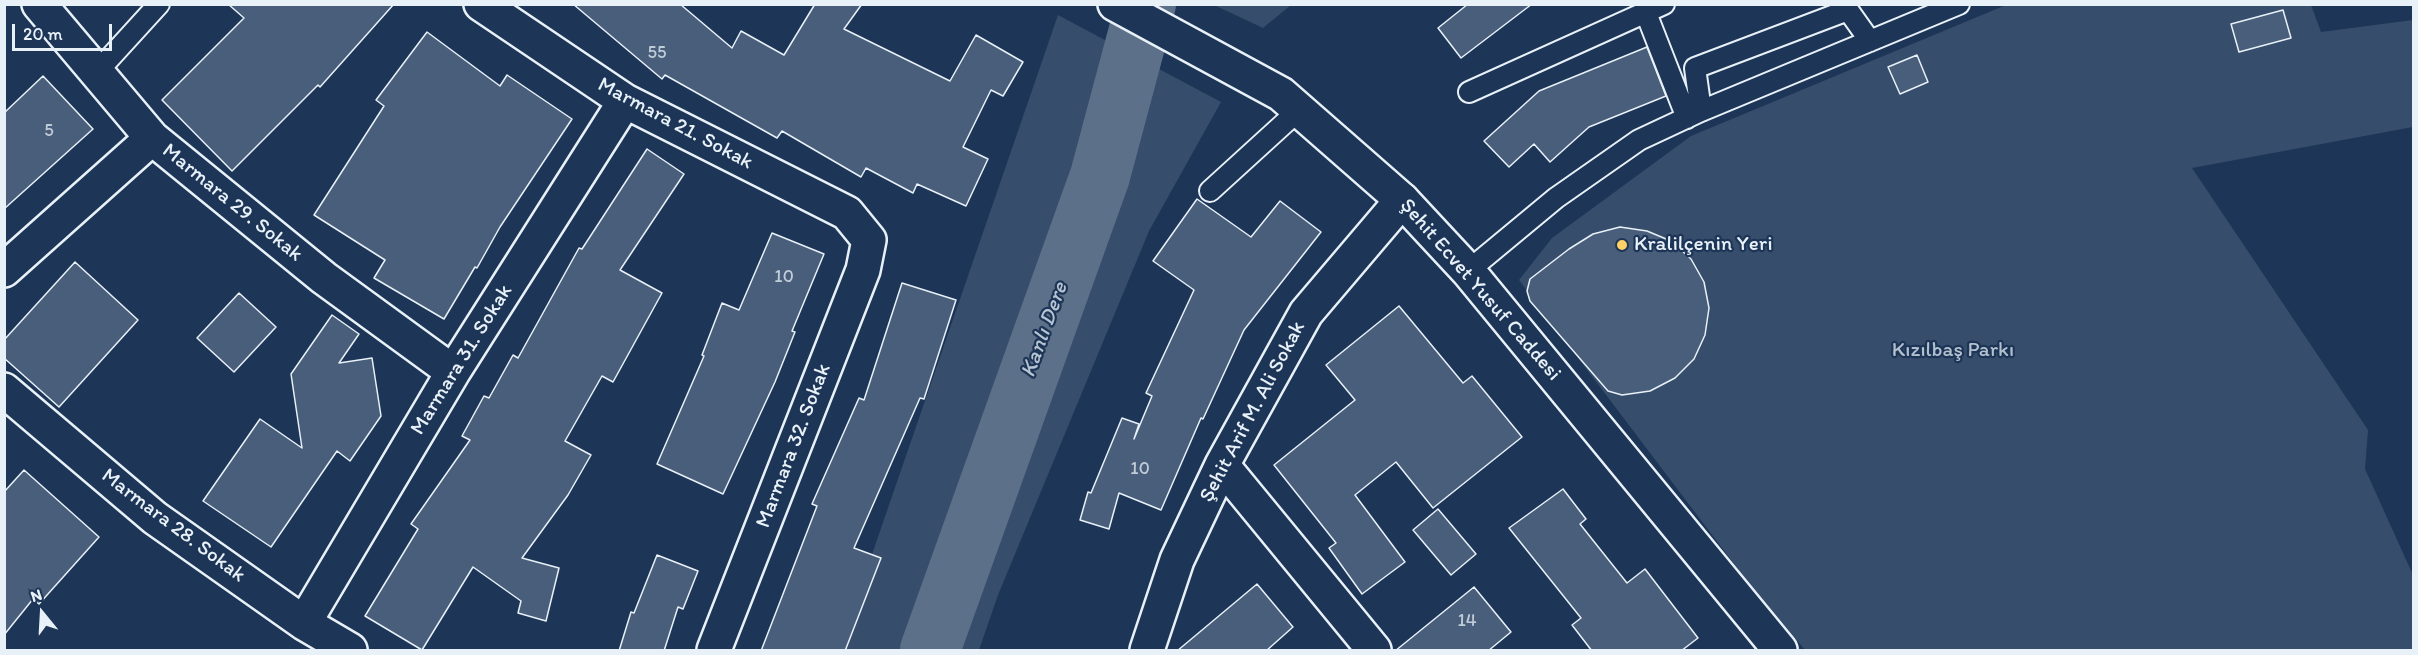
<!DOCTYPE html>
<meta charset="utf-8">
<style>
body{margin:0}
#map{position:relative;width:2418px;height:655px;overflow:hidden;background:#1d3557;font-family:Itim,sans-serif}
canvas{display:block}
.frame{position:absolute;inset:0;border:6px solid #e8f1f8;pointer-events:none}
.north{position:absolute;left:12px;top:583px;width:60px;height:60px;-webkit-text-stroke:4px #1d3557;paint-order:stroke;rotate:342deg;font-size:16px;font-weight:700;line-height:24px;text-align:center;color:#e8f1f8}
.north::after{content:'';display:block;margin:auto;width:21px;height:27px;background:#e8f1f8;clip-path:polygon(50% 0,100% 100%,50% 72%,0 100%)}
.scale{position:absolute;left:12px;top:24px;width:100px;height:27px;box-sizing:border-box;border:3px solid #e8f1f8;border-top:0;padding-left:8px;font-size:18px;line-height:21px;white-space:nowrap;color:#e8f1f8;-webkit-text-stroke:4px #1d3557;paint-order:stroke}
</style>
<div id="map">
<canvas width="2418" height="655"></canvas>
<div class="frame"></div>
<div class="north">N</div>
<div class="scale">20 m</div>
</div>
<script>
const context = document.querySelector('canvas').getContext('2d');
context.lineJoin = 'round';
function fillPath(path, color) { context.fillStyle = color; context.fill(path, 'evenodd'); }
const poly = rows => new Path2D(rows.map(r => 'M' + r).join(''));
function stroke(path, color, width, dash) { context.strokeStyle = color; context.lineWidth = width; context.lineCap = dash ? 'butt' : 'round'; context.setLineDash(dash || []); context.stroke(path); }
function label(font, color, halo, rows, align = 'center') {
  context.font = font + ' Itim,sans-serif'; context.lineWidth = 4.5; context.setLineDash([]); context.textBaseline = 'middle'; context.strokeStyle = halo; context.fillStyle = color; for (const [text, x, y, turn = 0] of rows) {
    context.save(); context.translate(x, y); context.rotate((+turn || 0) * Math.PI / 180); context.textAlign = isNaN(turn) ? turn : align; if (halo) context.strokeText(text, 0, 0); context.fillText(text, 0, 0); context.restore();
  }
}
fillPath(poly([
 [1214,5,1291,5,1263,28],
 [2006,5,2311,5,2321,32,2413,20,2413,127,2192,168,2368,430,2365,469,2413,575,2413,650,1805,650,1747,581,1519,280,1552,238,1691,136],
 [1058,15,1221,102,1149,231,998,595,979,650,839,650]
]), '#374d6c');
stroke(poly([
 [930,650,1100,176,1146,4]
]), '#5d7089', 60);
const building = poly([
 [228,4,394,4,320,87,318,85,232,171,162,100,244,18,228,4],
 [573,4,680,4,732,48,741,31,784,55,815,4,862,4,844,29,950,81,976,35,1023,62,1003,96,991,90,963,147,988,159,966,206,917,184,913,193,866,168,861,177,782,131,777,138,665,75,662,79,573,4],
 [1468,4,1532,4,1461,58,1438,28,1468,4],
 [2283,10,2291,38,2239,52,2231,24,2283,10],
 [427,32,500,86,507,75,572,119,500,227,477,268,475,267,444,319,374,278,385,260,314,215,384,106,376,100,427,32],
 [1647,47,1666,96,1589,127,1550,162,1534,144,1509,167,1484,141,1539,91,1647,47],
 [1917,55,1928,82,1900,94,1888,67,1917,55],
 [43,76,93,129,4,209,4,113,43,76],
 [647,149,684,174,620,270,662,293,613,382,602,376,565,441,591,455,568,495,522,558,559,568,546,621,518,613,521,601,473,567,422,650,365,616,418,529,411,524,470,440,462,436,484,396,489,398,513,355,518,358,579,248,582,249,647,149],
 [1197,199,1251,237,1280,201,1321,232,1244,330,1203,419,1201,418,1161,510,1119,493,1109,529,1080,520,1088,492,1091,493,1122,418,1139,424,1134,439,1152,396,1146,393,1194,290,1153,261,1197,199],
 [1620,227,1647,231,1671,241,1691,259,1704,282,1709,308,1705,335,1694,359,1675,378,1650,391,1622,395,1608,391,1530,301,1527,291,1530,279,1569,249,1593,234,1620,227],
 [772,233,824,254,792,331,795,332,775,382,723,494,657,464,704,356,702,355,722,303,739,310,772,233],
 [75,262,138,320,59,407,4,358,4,340,75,262],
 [902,283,956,300,924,399,920,398,854,548,881,558,845,651,761,651,817,506,812,504,859,398,864,400,902,283],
 [239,293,276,327,234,372,197,338,239,293],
 [1399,306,1463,383,1472,376,1522,437,1433,508,1396,462,1355,495,1405,562,1362,594,1329,548,1336,543,1274,465,1355,400,1326,365,1399,306],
 [332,315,359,334,339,363,372,358,381,416,350,461,337,451,271,547,203,501,260,419,302,448,291,374,332,315],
 [24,470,99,537,39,604,33,599,4,635,4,492,24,470],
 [1563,489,1586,519,1580,524,1627,583,1645,569,1698,638,1681,651,1592,651,1572,625,1581,618,1509,528,1563,489],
 [1438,509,1476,554,1451,575,1413,530,1438,509],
 [657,555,698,571,683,609,678,607,664,651,619,651,631,612,634,613,657,555],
 [1257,584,1293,627,1266,651,1177,651,1257,584],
 [1474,587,1511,632,1488,651,1395,651,1474,587]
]);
fillPath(building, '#495e7a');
stroke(building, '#e8f1f8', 1.5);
const service = poly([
 [1646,13,1687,118],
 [97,72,159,4],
 [1469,92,1664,4],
 [1701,111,1695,68,1848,10,1870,41],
 [1210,191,1300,109],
 [1468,271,1556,198,1639,140,1701,111,1959,4]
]);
const minor = poly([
 [39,4,152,138,324,278,453,372],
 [481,4,625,101,847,213,869,240,863,270,714,650],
 [4,270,152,138],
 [4,390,155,518,304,623,350,650],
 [1222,465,1374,650],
 [304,623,453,372,625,101],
 [1147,650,1177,560,1222,465,1306,313,1402,200]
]);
const secondary = poly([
 [1115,4,1281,94,1402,200,1468,271,1780,650]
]);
stroke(service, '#e8f1f8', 24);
stroke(minor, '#e8f1f8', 38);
stroke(secondary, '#e8f1f8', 38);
stroke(service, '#1d3557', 20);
stroke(minor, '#1d3557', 33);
stroke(secondary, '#1d3557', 33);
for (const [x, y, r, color] of [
 [1622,245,6,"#ffd166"]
]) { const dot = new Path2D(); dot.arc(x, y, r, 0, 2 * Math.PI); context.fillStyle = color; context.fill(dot); stroke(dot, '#1d3557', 2); }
label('18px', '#c0ccd8', null, [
 ["55",657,53],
 ["5",49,131],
 ["10",784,277],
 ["10",1140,469],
 ["14",1467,621]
]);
label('21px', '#e8f1f8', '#1d3557', [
 ["Marmara 21. Sokak",675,124,28],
 ["Marmara 29. Sokak",232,203,39],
 ["Şehit Ecvet Yusuf Caddesi",1480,290,49],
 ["Marmara 31. Sokak",462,360,-58],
 ["Şehit Arif M. Ali Sokak",1253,412,-62],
 ["Marmara 32. Sokak",794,446,-69],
 ["Marmara 28. Sokak",173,526,37]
]);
label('21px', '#e8f1f8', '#1d3557', [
 ["Kralilçenin Yeri",1634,245]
], 'left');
label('21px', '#b3c0ce', '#1d3557', [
 ["Kızılbaş Parkı",1953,351]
]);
label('italic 22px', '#b7c4d1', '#1d3557', [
 ["Kanlı Dere",1045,330,-70]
]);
</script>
